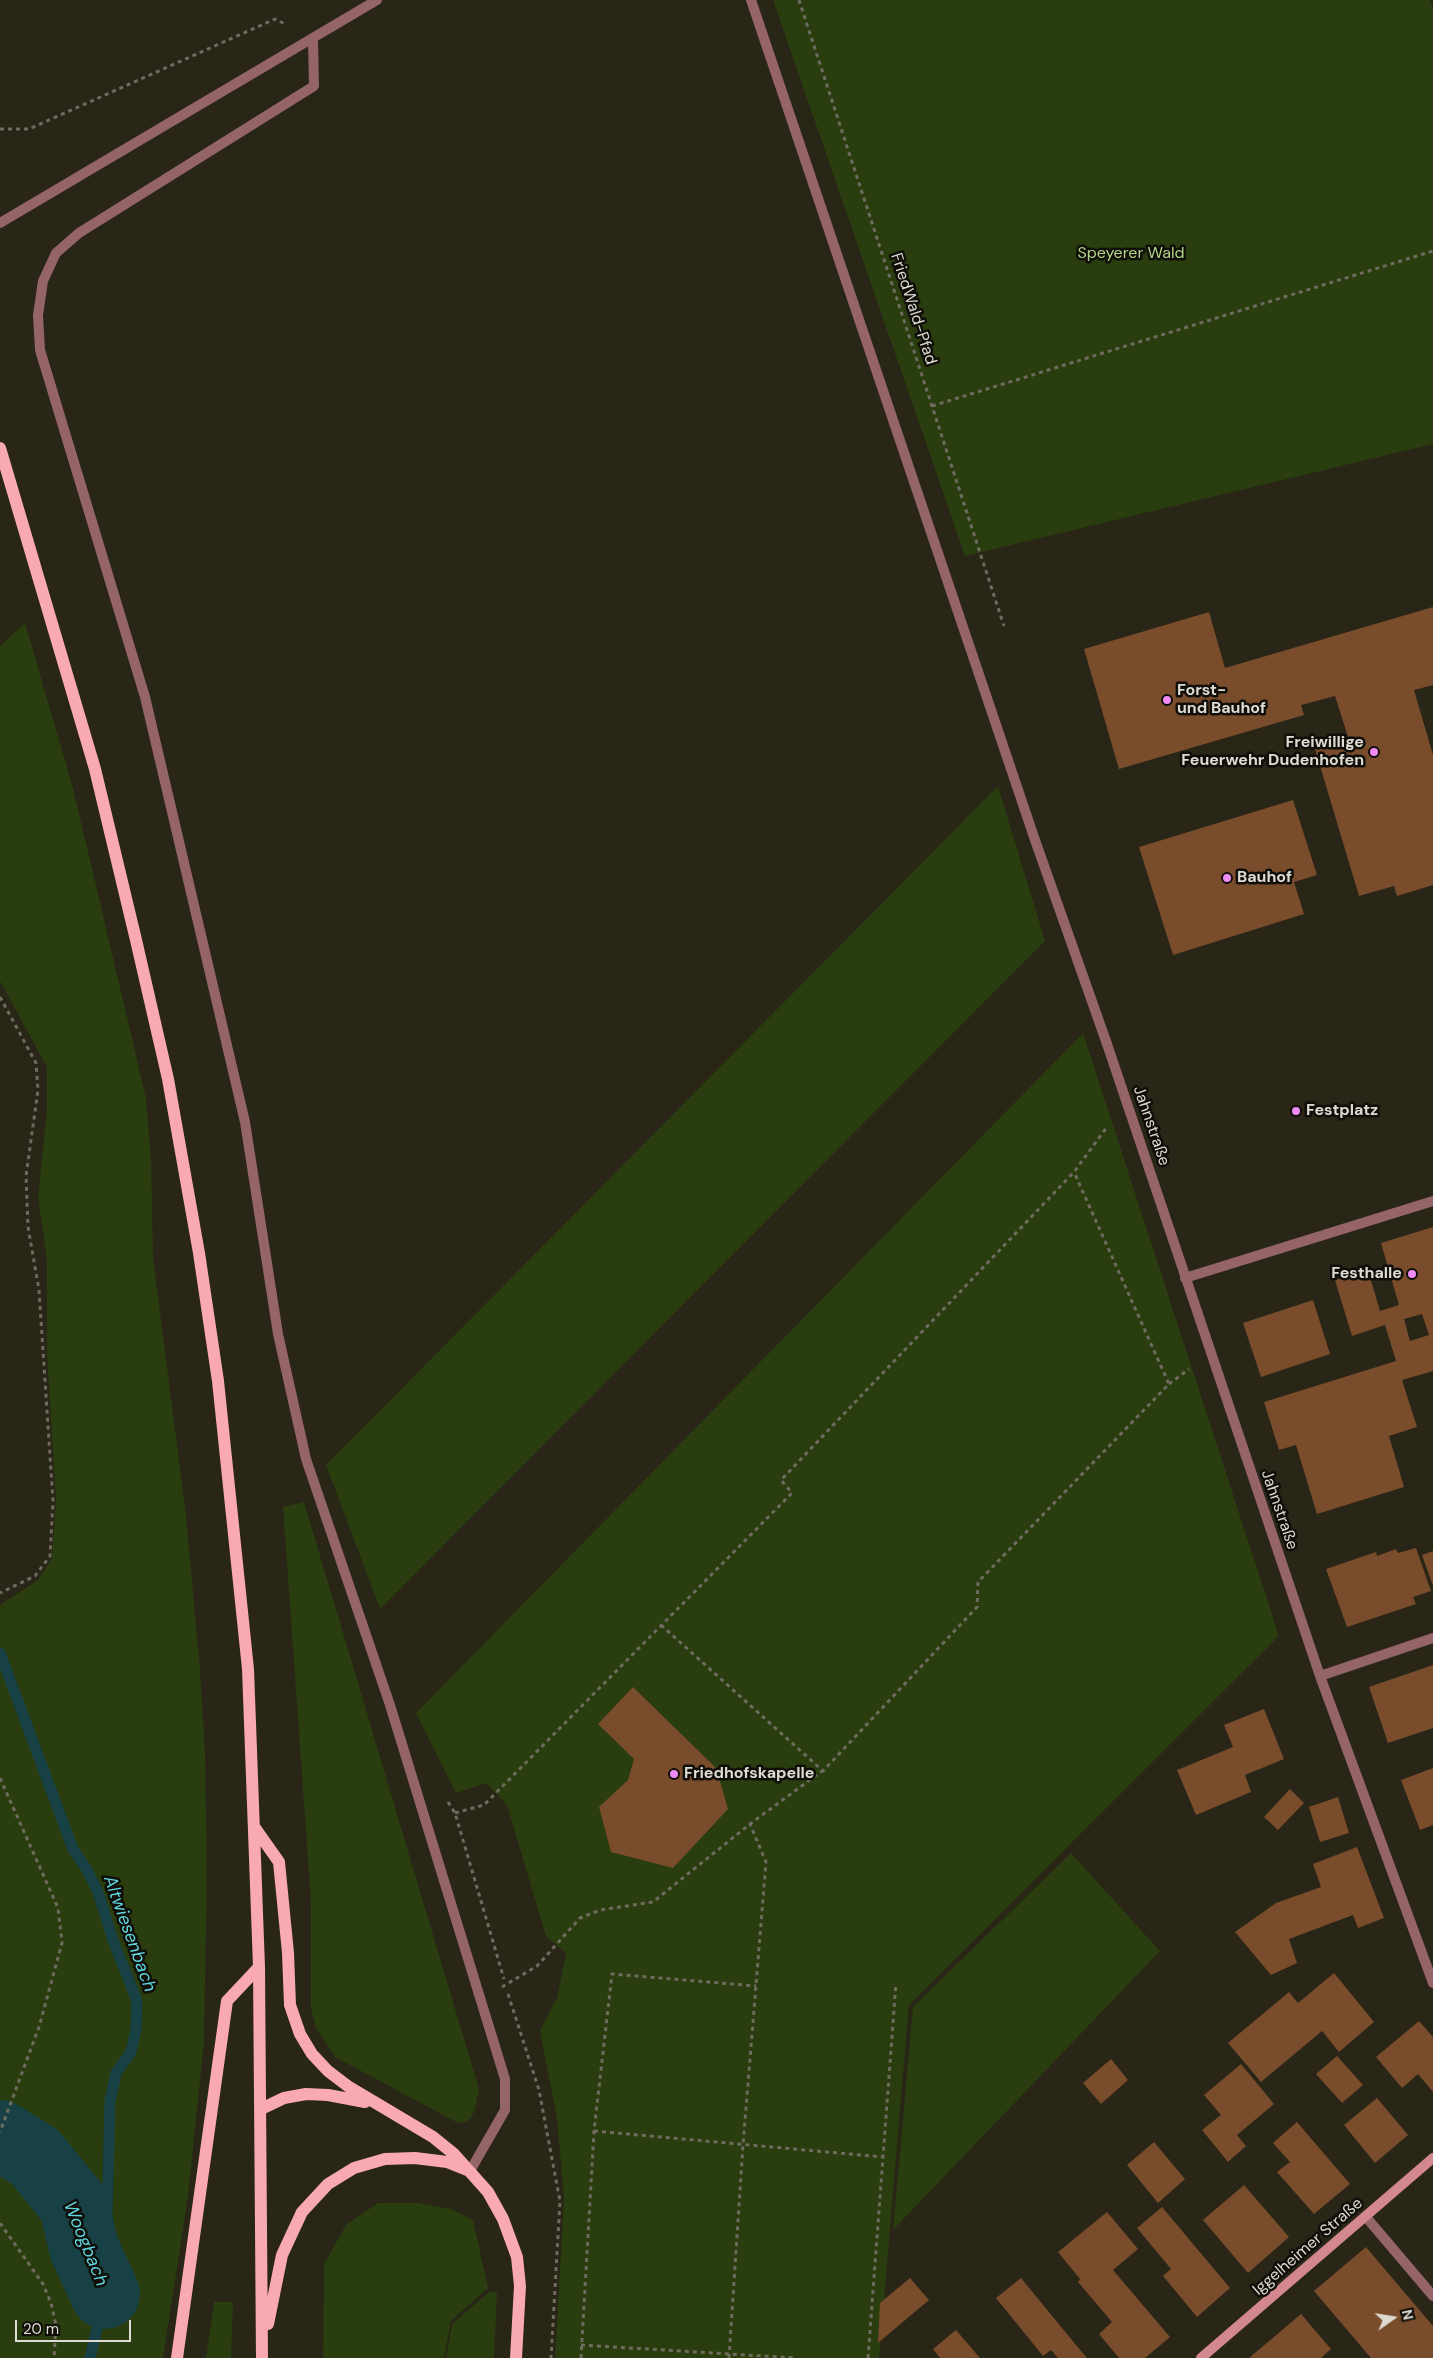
<!DOCTYPE html>
<meta charset="utf-8">
<style>
body{margin:0}
#map{position:relative;width:1433px;height:2358px;overflow:hidden;background:#292517;font-family:"DM Sans",sans-serif}
canvas{display:block}
.north{position:absolute;left:1368px;top:2293px;width:50px;height:50px;-webkit-text-stroke:4px #100e08;paint-order:stroke;rotate:77deg;font-size:14px;font-weight:700;line-height:20px;text-align:center;color:#dddbd2}
.north::after{content:'';display:block;margin:auto;width:18px;height:22px;background:#dddbd2;clip-path:polygon(50% 0,100% 100%,50% 72%,0 100%)}
.scale{position:absolute;left:15px;top:2320px;width:116px;height:22px;box-sizing:border-box;border:2px solid #dddbd2;border-top:0;padding-left:6px;font-size:15px;line-height:18px;white-space:nowrap;color:#dddbd2;-webkit-text-stroke:4px #100e08;paint-order:stroke}
</style>
<div id="map">
<canvas width="1433" height="2358"></canvas>
<div class="north">N</div>
<div class="scale">20 m</div>
</div>
<script>
const context = document.querySelector('canvas').getContext('2d');
context.lineJoin = 'round';
function fillPath(path, color) { context.fillStyle = color; context.fill(path, 'evenodd'); }
const poly = rows => new Path2D(rows.map(r => 'M' + r).join(''));
function stroke(path, color, width, dash) { context.strokeStyle = color; context.lineWidth = width; context.lineCap = dash ? 'butt' : 'round'; context.setLineDash(dash || []); context.stroke(path); }
function label(font, color, halo, rows, align = 'center') {
  context.font = font + ' "DM Sans",sans-serif'; context.lineWidth = 5; context.setLineDash([]); context.textBaseline = 'middle'; context.strokeStyle = halo; context.fillStyle = color; for (const [text, x, y, turn = 0] of rows) {
    context.save(); context.translate(x, y); context.rotate((+turn || 0) * Math.PI / 180); context.textAlign = isNaN(turn) ? turn : align; if (halo) context.strokeText(text, 0, 0); context.fillText(text, 0, 0); context.restore();
  }
}
fillPath(poly([
 [773,0,1430,0,1433,8,1433,444,965,556],
 [25,623,73,788,146,1098,151,1158,153,1258,186,1515,200,1670,205,1752,207,1873,204,2042,188,2196,163,2358,0,2358,0,2150,25,2160,42,2176,68,2209,83,2292,94,2220,83,2187,48,2148,0,2117,0,1605,38,1580,52,1558,56,1500,47,1353,47,1259,38,1197,47,1110,47,1067,0,981,0,646],
 [998,786,1045,941,380,1609,326,1465],
 [1083,1033,1279,1636,909,2005,879,2358,555,2358,564,2198,557,2119,540,2031,557,1998,566,1953,546,1936,507,1805,486,1783,456,1793,416,1713],
 [304,1502,479,2089,475,2109,471,2118,465,2122,458,2123,335,2057,316,2028,311,2008,311,1902,283,1507],
 [1071,1853,1160,1951,893,2230,913,2007],
 [378,2203,418,2203,451,2209,473,2220,488,2288,451,2321,444,2358,323,2358,324,2264,346,2225],
 [489,2292,497,2292,494,2358,446,2358,452,2324],
 [214,2302,233,2302,231,2358,206,2358]
]), '#2a3d0e');
stroke(poly([
 [0,1653,73,1849,87,1870,98,1892,113,1940,137,2001,136,2030,131,2052,116,2073,110,2101,105,2294,90,2358]
]), '#174145', 11);
stroke(poly([
 [0,2135,35,2157,74,2205,84,2248,105,2294]
]), '#174145', 70);
fillPath(poly([
 [1433,607,1433,685,1414,690,1433,755,1433,885,1397,896,1394,886,1359,896,1315,749,1349,740,1335,696,1301,705,1304,715,1119,769,1084,649,1209,612,1225,668],
 [1293,800,1317,875,1294,882,1304,914,1173,955,1139,847],
 [1433,1227,1433,1371,1402,1380,1417,1427,1389,1436,1404,1487,1317,1514,1296,1445,1279,1450,1264,1402,1396,1361,1385,1325,1352,1336,1335,1280,1368,1270,1380,1311,1399,1305,1381,1243],
 [1422,1314,1429,1335,1410,1341,1404,1319],
 [1313,1300,1330,1354,1261,1377,1243,1323],
 [1416,1548,1431,1591,1413,1597,1416,1604,1347,1627,1326,1569,1376,1552,1377,1556,1396,1549,1398,1553],
 [1433,1551,1433,1586,1422,1555],
 [1433,1665,1433,1728,1388,1743,1369,1687],
 [633,1687,716,1768,728,1809,673,1868,611,1852,599,1807,628,1780,634,1759,598,1724],
 [1264,1709,1284,1759,1245,1775,1251,1792,1196,1815,1177,1770,1233,1747,1224,1725],
 [1433,1768,1433,1825,1420,1830,1401,1780],
 [1290,1789,1304,1803,1278,1830,1264,1817],
 [1338,1797,1349,1833,1320,1842,1309,1807],
 [1357,1847,1384,1918,1358,1928,1353,1915,1289,1939,1297,1963,1271,1975,1235,1932,1276,1903,1321,1887,1313,1864],
 [1334,1973,1374,2022,1339,2052,1322,2031,1261,2082,1228,2043,1289,1992,1298,2003],
 [1419,2021,1433,2037,1433,2092,1418,2074,1402,2088,1376,2057],
 [1337,2056,1363,2085,1342,2103,1316,2074],
 [1111,2059,1128,2080,1101,2104,1083,2083],
 [1241,2064,1274,2104,1237,2135,1246,2146,1228,2162,1202,2130,1221,2115,1204,2095],
 [1377,2098,1408,2135,1375,2163,1344,2125],
 [1297,2122,1350,2184,1314,2214,1277,2172,1290,2162,1273,2143],
 [1154,2142,1185,2179,1158,2203,1127,2165],
 [1244,2185,1289,2237,1248,2273,1203,2220],
 [1162,2207,1230,2288,1197,2317,1163,2276,1171,2269,1137,2228],
 [1107,2212,1138,2249,1113,2270,1170,2337,1145,2358,1119,2358,1099,2334,1112,2322,1078,2282,1080,2279,1058,2252],
 [1366,2247,1433,2326,1433,2358,1371,2358,1314,2291],
 [910,2278,929,2300,878,2343,880,2303],
 [1021,2278,1076,2345,1087,2358,1058,2358,1051,2350,1043,2356,996,2298],
 [1301,2314,1331,2349,1321,2358,1249,2358],
 [956,2330,980,2358,940,2358,933,2349]
]), '#794c2b');
stroke(poly([
 [799,0,1004,626],
 [0,129,29,129,275,19,285,24],
 [932,406,1433,251],
 [0,997,36,1063,38,1090,26,1176,28,1227,39,1290,53,1501,50,1556,35,1576,0,1593],
 [1169,1384,1189,1369],
 [661,1625,823,1771,977,1607,978,1582,1169,1384,1074,1172],
 [0,1778,58,1908,62,1943,39,2027,0,2132],
 [448,1802,455,1813,504,1979],
 [455,1813,484,1805,792,1493,781,1480,1074,1172,1107,1127],
 [502,1987,537,1966,580,1918,600,1910,653,1902,750,1824,822,1771],
 [508,1994,539,2090,560,2201,551,2358],
 [594,2131,883,2157],
 [0,2223,43,2284,51,2303,56,2325,54,2358],
 [581,2345,796,2358],
 [581,2358,594,2131,612,1974,756,1986],
 [729,2358,743,2145,766,1862,750,1824],
 [868,2358,896,1983]
]), '#6f6b5f', 3, [4, 4]);
stroke(poly([
 [751,0,1035,840,1107,1044],
 [313,39,314,86,79,233,56,253,43,281,38,315,40,350,145,697,245,1122,278,1334,306,1459,390,1705,505,2079,505,2110,470,2171],
 [0,223,377,0],
 [1185,1278,1433,1201]
]), '#946469', 10);
stroke(poly([
 [1107,1044,1320,1676,1433,1983],
 [1320,1676,1433,1638],
 [1366,2217,1433,2296]
]), '#946469', 10);
stroke(poly([
 [1201,2358,1433,2158]
]), '#d3878f', 10);
stroke(poly([
 [0,448,95,769,136,940,168,1079,199,1253,218,1381,248,1669,259,1967,262,2358],
 [255,1828,279,1862,288,1953,290,2005,300,2034,312,2054,328,2071,349,2087,433,2137,454,2154,488,2192,503,2219,517,2257,520,2286,516,2358],
 [261,2109,284,2098,306,2094,328,2095,365,2102],
 [268,2324,282,2255,302,2212,328,2184,354,2168,385,2159,415,2158,447,2162,467,2170],
 [177,2358,227,2001,259,1967]
]), '#f8a9b1', 12);
for (const [x, y, r, color] of [
 [1167,700,5,"#f08bf5"],
 [1374,752,5,"#f08bf5"],
 [1227,878,5,"#f08bf5"],
 [1296,1111,5,"#f08bf5"],
 [1412,1274,5,"#f08bf5"],
 [674,1774,5,"#f08bf5"]
]) { const dot = new Path2D(); dot.arc(x, y, r, 0, 2 * Math.PI); context.fillStyle = color; context.fill(dot); stroke(dot, '#100e08', 2); }
label('16px', '#b2d58a', '#100e08', [
 ["Speyerer Wald",1131,254]
]);
label('16px', '#dddbd2', '#100e08', [
 ["FriedWald-Pfad",913,309,72],
 ["Jahnstraße",1151,1126,71],
 ["Jahnstraße",1279,1510,71],
 ["Iggelheimer Straße",1308,2247,-41]
]);
label('bold 16px', '#dddbd2', '#100e08', [
 ["Forst-",1177,691],
 ["und Bauhof",1177,709],
 ["Freiwillige",1364,743,"right"],
 ["Feuerwehr Dudenhofen",1364,761,"right"],
 ["Bauhof",1237,878],
 ["Festplatz",1306,1111],
 ["Festhalle",1402,1274,"right"],
 ["Friedhofskapelle",684,1774]
], 'left');
label('italic 18px', '#5fd6e0', '#100e08', [
 ["Altwiesenbach",129,1934,70],
 ["Woogbach",85,2244,68]
]);
</script>
